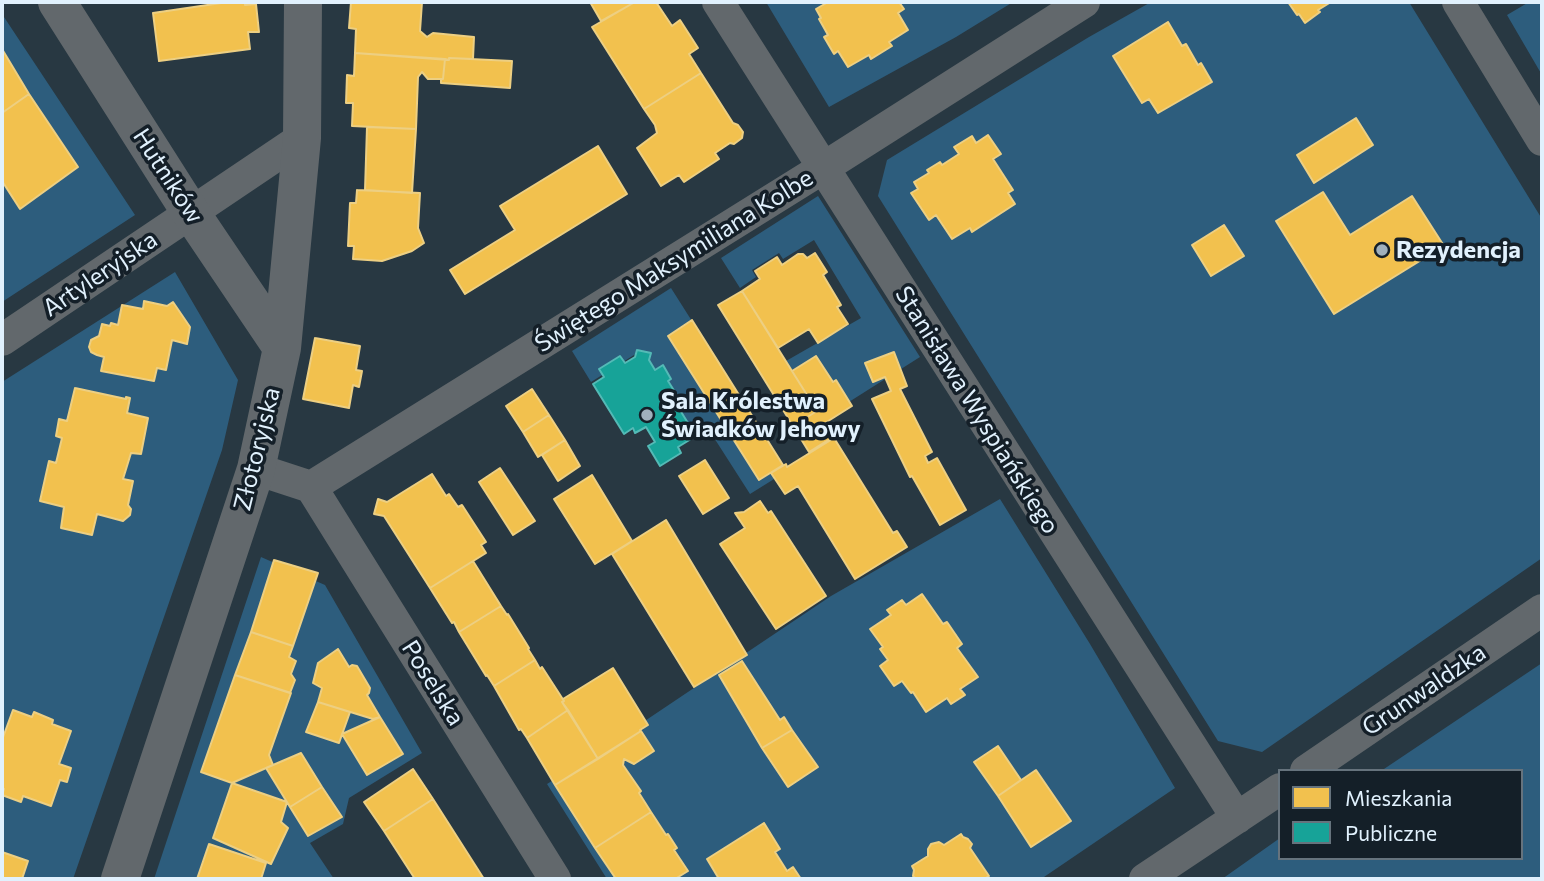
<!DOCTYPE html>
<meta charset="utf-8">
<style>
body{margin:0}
#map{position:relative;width:1544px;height:881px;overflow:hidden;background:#283842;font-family:Commissioner,sans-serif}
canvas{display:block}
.frame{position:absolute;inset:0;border:4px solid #e1f1fd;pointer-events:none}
.legend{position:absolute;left:1278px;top:769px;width:245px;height:91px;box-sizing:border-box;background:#141f28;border:2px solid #66737d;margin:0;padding:9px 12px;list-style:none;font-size:21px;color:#e1f1fd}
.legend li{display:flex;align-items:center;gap:14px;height:35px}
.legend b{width:35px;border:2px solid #66737d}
</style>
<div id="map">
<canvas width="1544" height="881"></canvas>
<div class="frame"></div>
<ul class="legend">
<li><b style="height:19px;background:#f2c14e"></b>Mieszkania</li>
<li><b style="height:19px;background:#17a398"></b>Publiczne</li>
</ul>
</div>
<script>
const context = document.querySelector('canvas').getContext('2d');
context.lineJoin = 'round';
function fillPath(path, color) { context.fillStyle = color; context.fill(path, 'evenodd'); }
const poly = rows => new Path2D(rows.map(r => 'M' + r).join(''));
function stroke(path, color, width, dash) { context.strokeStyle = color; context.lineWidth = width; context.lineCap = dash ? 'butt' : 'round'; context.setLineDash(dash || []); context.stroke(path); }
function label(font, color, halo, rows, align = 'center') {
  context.font = font + ' Commissioner,sans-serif'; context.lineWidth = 7; context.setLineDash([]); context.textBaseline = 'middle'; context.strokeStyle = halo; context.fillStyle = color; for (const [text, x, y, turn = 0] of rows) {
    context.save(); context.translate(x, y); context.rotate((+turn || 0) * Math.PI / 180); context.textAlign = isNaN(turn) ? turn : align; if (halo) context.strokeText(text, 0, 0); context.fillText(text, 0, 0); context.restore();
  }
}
fillPath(poly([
 [766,2,1013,2,956,37,829,107],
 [1151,2,1409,2,1542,219,1542,558,1262,752,1218,741,878,196,887,160,1089,37],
 [1529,2,1542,2,1542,75,1507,15],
 [2,14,135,215,2,302],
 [818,196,920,357,822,419,786,361,861,318,814,240,783,259,779,253,752,270,756,277,740,288,721,258],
 [175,272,238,380,222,450,73,879,2,879,2,382],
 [671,288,787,471,750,494,709,430,697,437,642,350,591,382,572,351],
 [1000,499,1090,644,1175,788,1041,879,607,879,547,784,603,749,831,596],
 [261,557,325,585,422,753,349,798,343,824,310,843,334,879,154,879],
 [1542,663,1542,879,1222,879,1280,838,1280,858,1521,858,1521,771,1381,771]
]), '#2d5d7d');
const homes = poly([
 [228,2,245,2,245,5,256,4,259,32,248,32,250,49,159,61,153,13,228,2],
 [351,2,422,2,420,31,427,37,433,33,474,37,473,59,449,58,449,60,355,53,356,29,349,28,351,2],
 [590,2,635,2,601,21,590,2],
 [635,2,656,2,672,26,680,20,698,48,689,54,701,73,644,109,592,27,635,2],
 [828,2,899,2,904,9,898,13,908,30,889,42,892,46,871,59,869,55,848,67,838,51,834,54,824,37,828,35,819,19,821,18,816,9,828,2],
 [1288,2,1331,2,1318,10,1320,12,1305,23,1299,14,1297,15,1288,2],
 [1168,22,1182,46,1186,44,1198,65,1201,63,1212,82,1158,113,1149,99,1142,103,1113,56,1168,22],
 [2,49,29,94,2,113,2,49],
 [355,53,445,59,443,79,428,79,422,72,418,77,416,129,352,126,353,103,346,103,347,75,354,76,355,53],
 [449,58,512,61,510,88,441,83,441,79,443,79,445,59,449,60,449,58],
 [701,73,733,123,738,125,743,132,742,138,734,144,730,143,715,153,719,159,684,182,679,175,661,186,637,148,657,133,655,125,644,109,701,73],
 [29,94,78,167,20,209,2,181,2,113,29,94],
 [1356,118,1373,145,1314,183,1297,155,1356,118],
 [367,127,416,129,412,193,365,190,367,127],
 [988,135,1001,154,993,159,1013,190,1008,193,1015,204,972,232,970,228,952,239,936,215,929,220,911,193,918,189,914,182,929,173,927,170,940,162,942,165,959,154,954,147,972,136,976,143,988,135],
 [598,146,627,194,465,294,450,270,515,230,500,206,598,146],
 [357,190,420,193,418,228,424,243,412,251,382,261,353,259,354,246,348,246,350,203,356,203,357,190],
 [1323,192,1350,235,1412,196,1444,246,1334,314,1276,221,1323,192],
 [1224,225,1244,256,1211,276,1192,245,1224,225],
 [815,253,827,272,823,275,841,305,837,307,848,324,818,343,809,329,778,348,742,291,760,279,755,271,777,257,782,265,798,254,803,254,807,258,815,253],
 [742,291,817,411,793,426,718,305,742,291],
 [144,301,167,306,173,302,190,327,187,344,172,340,166,370,157,368,154,381,101,371,104,357,97,355,91,352,89,347,91,340,99,336,102,324,110,326,111,323,118,325,122,305,143,309,144,301],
 [692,320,783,465,759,480,668,336,692,320],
 [315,338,360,346,356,370,362,371,359,387,353,385,349,408,303,399,315,338],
 [894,352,907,386,900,389,932,452,925,456,928,463,937,458,966,510,940,525,912,476,910,477,872,399,891,391,885,377,873,382,865,363,894,352],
 [816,356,833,382,836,380,852,406,825,423,833,437,809,452,793,426,817,411,792,371,816,356],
 [75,388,126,399,126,397,130,398,127,413,148,418,141,454,131,453,123,479,133,481,128,505,131,509,130,515,123,521,97,514,92,535,61,528,64,507,40,501,49,461,56,463,62,438,56,436,59,419,67,421,75,388],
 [532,389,549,415,523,432,506,406,532,389],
 [549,415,565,440,538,457,523,432,549,415],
 [834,438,893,533,897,531,907,547,855,579,798,486,785,494,771,473,786,464,787,467,834,438],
 [565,440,580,466,558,481,542,455,565,440],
 [705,460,729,498,703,514,679,476,705,460],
 [500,468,535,521,513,535,479,482,500,468],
 [432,474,446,496,449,494,458,507,462,505,486,542,481,545,486,553,430,588,384,516,374,514,378,499,387,502,432,474],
 [592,475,632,541,595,564,554,499,592,475],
 [760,501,768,513,771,511,826,596,776,629,720,544,745,528,735,513,744,512,760,501],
 [666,520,747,655,694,687,612,554,666,520],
 [274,560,318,573,293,646,251,632,274,560],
 [473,561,501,606,459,632,454,622,452,623,430,588,473,561],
 [922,594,943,624,947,622,962,644,957,648,978,677,960,689,965,695,951,704,947,698,926,712,913,692,911,693,902,681,894,686,880,666,888,660,880,649,883,647,870,629,891,615,887,610,902,600,906,605,922,594],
 [501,606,507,615,508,614,529,648,528,649,535,660,494,686,487,675,486,676,459,632,501,606],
 [251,632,293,646,289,657,296,661,291,674,295,680,290,693,235,675,251,632],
 [338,649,349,667,352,665,357,666,370,688,369,693,367,695,380,717,373,719,318,702,322,688,313,683,318,663,338,649],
 [535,660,540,669,542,667,564,701,562,702,568,710,527,738,521,729,519,730,494,686,535,660],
 [742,661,780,720,784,717,792,730,762,748,719,675,742,661],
 [613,668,648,725,640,730,641,731,598,759,562,702,564,701,563,699,613,668],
 [235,675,291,693,269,755,273,765,232,783,201,772,235,675],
 [318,702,350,712,339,743,306,732,318,702],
 [13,710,32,717,34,712,53,720,52,724,71,731,59,764,71,768,67,782,60,780,51,806,23,796,21,802,2,795,4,789,2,788,2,740,13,710],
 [568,710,598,759,555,785,527,738,568,710],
 [380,717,403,754,367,775,342,734,380,717],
 [792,730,818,767,788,787,762,748,792,730],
 [641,731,654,751,634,764,624,759,623,765,641,791,639,793,651,812,595,848,555,785,641,731],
 [998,746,1021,780,998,796,974,762,998,746],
 [301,753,322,787,290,807,266,768,301,753],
 [413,769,433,799,384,831,364,802,413,769],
 [1036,770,1071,821,1031,847,998,796,1036,770],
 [232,783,287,802,281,822,288,828,271,864,213,838,232,783],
 [322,787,342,817,308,836,290,807,322,787],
 [433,799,484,879,415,879,384,831,433,799],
 [651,812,666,835,668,834,677,848,674,850,688,871,675,879,616,879,595,848,651,812],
 [764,823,780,849,775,852,787,871,793,867,801,879,719,879,707,859,764,823],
 [961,834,963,837,968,839,972,844,970,848,989,876,984,879,916,879,913,876,914,870,912,866,928,856,928,849,931,844,939,842,944,845,961,834],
 [209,844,266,863,261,879,197,879,209,844],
 [2,852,28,861,22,879,2,879,2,852]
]);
fillPath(homes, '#f2c14e');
stroke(homes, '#edcf82', 2);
const public = poly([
 [637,350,651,353,649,360,655,370,663,365,671,379,668,381,680,400,675,402,696,436,678,447,681,453,660,466,648,446,655,442,646,427,635,433,633,428,624,434,593,384,604,377,599,369,620,356,625,363,635,357,637,350]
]);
fillPath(public, '#17a398');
stroke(public, '#54bab6', 2);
stroke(poly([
 [718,2,1237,818],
 [1458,2,1542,140],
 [2,340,302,138],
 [256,469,311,487,823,168,1084,2],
 [311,487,555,879],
 [1306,771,1542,610],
 [1145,879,1280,789]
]), '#62686c', 32);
stroke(poly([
 [57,2,191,213,282,348],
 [120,879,256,469,282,348,302,138,303,2]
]), '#62686c', 38);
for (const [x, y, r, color] of [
 [1382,250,7,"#a0b0bc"],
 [647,415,7,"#a0b0bc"]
]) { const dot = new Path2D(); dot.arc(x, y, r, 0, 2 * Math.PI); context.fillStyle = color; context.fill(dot); stroke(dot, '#141f28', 2.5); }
label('24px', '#e1f1fd', '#141f28', [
 ["Hutników",168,176,57],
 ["Świętego Maksymiliana Kolbe",674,261,-32],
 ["Artyleryjska",100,274,-34],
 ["Stanisława Wyspiańskiego",977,410,58],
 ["Złotoryjska",257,449,-76],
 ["Poselska",433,683,58],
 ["Grunwaldzka",1424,690,-34]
]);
label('bold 24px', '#e1f1fd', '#141f28', [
 ["Rezydencja",1396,250],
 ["Sala Królestwa",661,401],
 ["Świadków Jehowy",661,429]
], 'left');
</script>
